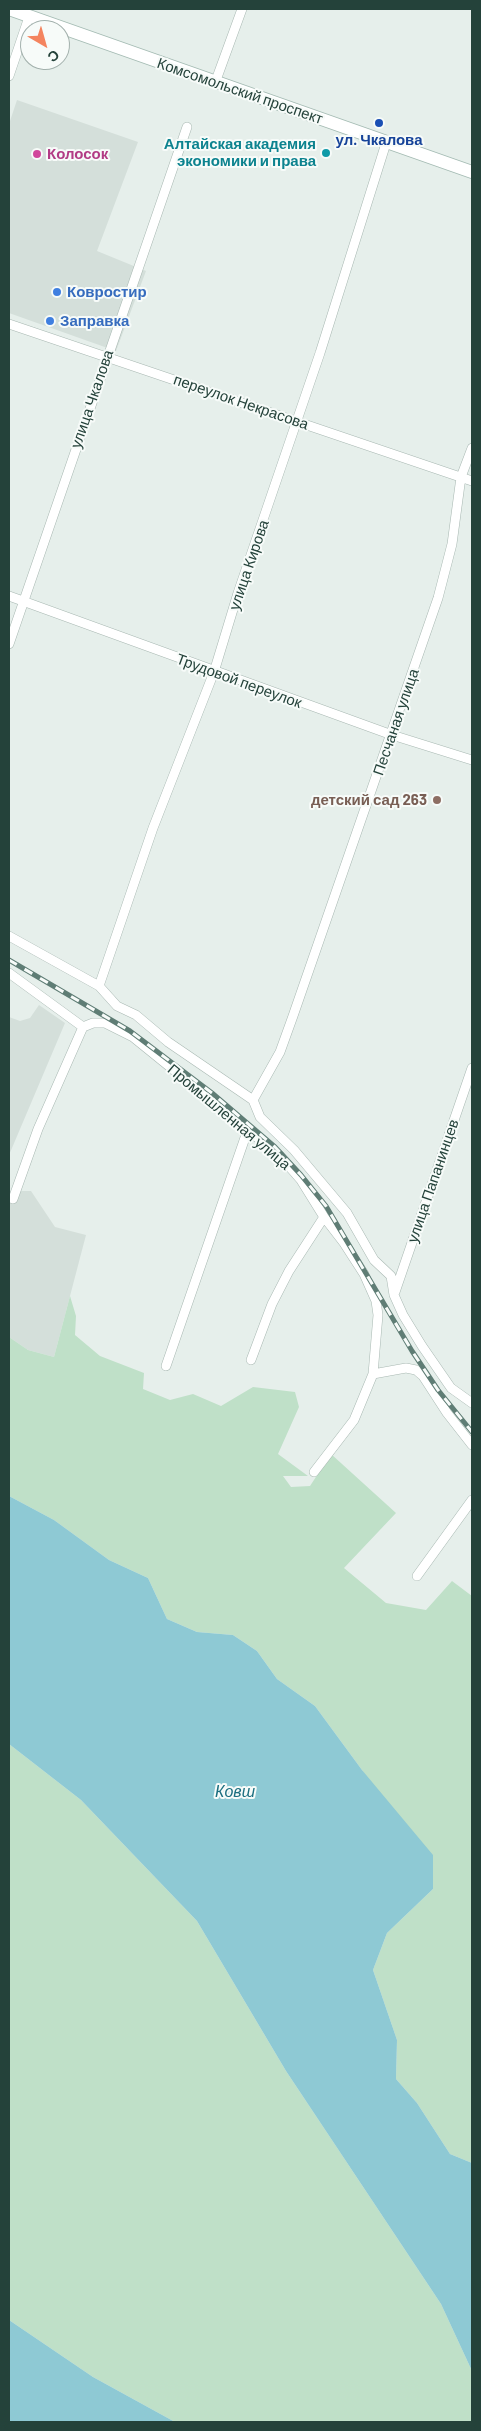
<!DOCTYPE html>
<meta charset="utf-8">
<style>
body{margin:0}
#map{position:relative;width:481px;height:2431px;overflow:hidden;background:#e6efeb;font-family:Barlow,sans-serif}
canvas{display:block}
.frame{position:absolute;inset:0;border:10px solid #24423a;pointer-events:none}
.north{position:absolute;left:20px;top:20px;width:50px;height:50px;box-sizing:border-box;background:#f7fbf9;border:1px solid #a3b1ad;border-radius:50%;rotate:142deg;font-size:14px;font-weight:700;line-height:20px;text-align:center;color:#24423a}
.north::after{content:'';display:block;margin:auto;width:18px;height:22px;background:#f4845f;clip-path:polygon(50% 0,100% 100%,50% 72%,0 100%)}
</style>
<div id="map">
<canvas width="481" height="2431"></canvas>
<div class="frame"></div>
<div class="north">С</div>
</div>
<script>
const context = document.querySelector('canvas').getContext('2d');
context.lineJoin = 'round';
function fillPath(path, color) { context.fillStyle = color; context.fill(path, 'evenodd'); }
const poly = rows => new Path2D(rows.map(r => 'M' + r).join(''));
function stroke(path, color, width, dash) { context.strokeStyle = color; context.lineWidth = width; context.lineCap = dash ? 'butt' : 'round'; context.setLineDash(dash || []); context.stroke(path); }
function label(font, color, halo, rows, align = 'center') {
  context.font = font + ' Barlow,sans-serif'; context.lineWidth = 4; context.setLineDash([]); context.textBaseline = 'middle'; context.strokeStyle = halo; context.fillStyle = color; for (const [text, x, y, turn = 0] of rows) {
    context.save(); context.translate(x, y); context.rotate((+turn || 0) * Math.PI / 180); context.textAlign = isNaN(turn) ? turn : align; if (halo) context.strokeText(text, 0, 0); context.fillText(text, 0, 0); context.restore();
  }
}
fillPath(poly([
 [17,100,138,142,97,251,146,271,116,351,9,313,9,124],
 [39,1005,65,1023,9,1155,9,1017,20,1021,30,1018],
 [11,1191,31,1191,55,1227,86,1235,54,1357,28,1350,9,1337,9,1196]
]), '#d4dfda');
fillPath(poly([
 [70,1296,76,1316,75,1335,100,1356,144,1373,143,1389,170,1400,193,1394,221,1406,253,1387,295,1392,299,1407,278,1454,308,1476,283,1476,291,1487,310,1486,331,1454,396,1513,344,1568,386,1603,426,1610,452,1581,472,1596,472,2163,450,2154,417,2103,396,2079,397,2040,373,1970,387,1933,433,1889,362,1770,315,1706,277,1679,257,1651,233,1635,197,1632,167,1619,148,1578,109,1560,54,1520,9,1496,9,1337,28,1350,54,1357],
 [9,1744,81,1800,197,1921,286,2071,441,2304,472,2371,472,2422,175,2422,93,2377,9,2320]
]), '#bfe0c8');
fillPath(poly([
 [9,1496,54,1520,109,1560,148,1578,167,1619,197,1632,233,1635,257,1651,277,1679,315,1706,362,1770,433,1855,433,1889,387,1933,373,1970,397,2040,396,2079,417,2103,450,2154,472,2163,472,2371,441,2304,286,2071,197,1921,81,1800,9,1744],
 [9,2320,93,2377,175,2422,9,2422]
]), '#8ec9d4');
const street = poly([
 [9,76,29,17],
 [215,83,242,9],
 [9,324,472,481],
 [9,596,392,735,472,760],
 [9,644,187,127],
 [9,936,99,986,117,1006,136,1015,168,1042,253,1100],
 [9,973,83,1027],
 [99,986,153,828,214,672,238,593,320,353,387,140],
 [83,1027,93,1023,105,1023,133,1037,280,1156,301,1180,324,1217,344,1243,364,1274,376,1301,378,1315,373,1374,406,1368,416,1370,423,1376,447,1413,472,1445],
 [253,1100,280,1052,293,1016,438,598,452,544,461,477,472,448],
 [253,1100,260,1117,294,1150,347,1213,374,1260,391,1276,394,1295,403,1315,422,1346,451,1388,472,1403],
 [13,1199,38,1129,83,1027],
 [395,1292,472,1068],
 [251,1360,272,1304,289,1271,324,1217],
 [166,1366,248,1129],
 [314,1472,354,1420,373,1374],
 [417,1576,472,1500]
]);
const secondary = poly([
 [9,9,472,172]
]);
stroke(street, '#a8b8b2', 10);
stroke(secondary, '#a4bbb3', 14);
stroke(street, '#fff', 9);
stroke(secondary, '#fff', 12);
const rail = poly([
 [9,960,130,1031,212,1093,275,1147,301,1175,326,1206,412,1351,438,1390,472,1432]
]);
stroke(rail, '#5f7d75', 5);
stroke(rail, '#f7fbf9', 3, [9]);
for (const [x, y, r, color] of [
 [379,123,5,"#1a4fb4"],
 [326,153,5,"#0f9aa8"],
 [37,154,5,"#d1479c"],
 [57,292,5,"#3f7fe0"],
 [50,321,5,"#3f7fe0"],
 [437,800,5,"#8d6e63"]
]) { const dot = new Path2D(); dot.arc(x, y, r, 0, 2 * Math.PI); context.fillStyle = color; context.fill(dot); stroke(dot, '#f7fbf9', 2); }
label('15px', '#24423a', '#f7fbf9', [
 ["Комсомольский проспект",240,91,19],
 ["улица Чкалова",92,399,-71],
 ["переулок Некрасова",241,402,19],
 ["улица Кирова",249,565,-71],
 ["Трудовой переулок",239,681,20],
 ["Песчаная улица",396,722,-71],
 ["Промышленная улица",229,1117,40],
 ["улица Папанинцев",433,1181,-71]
]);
label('bold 15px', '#164399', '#f7fbf9', [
 ["ул. Чкалова",379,140]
]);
label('bold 15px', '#0d838f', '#f7fbf9', [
 ["Алтайская академия",316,144],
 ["экономики и права",316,161]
], 'right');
label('bold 15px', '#b23c85', '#f7fbf9', [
 ["Колосок",47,154]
], 'left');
label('bold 15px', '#366cbe', '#f7fbf9', [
 ["Ковростир",67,292],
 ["Заправка",60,321]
], 'left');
label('bold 15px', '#785e54', '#f7fbf9', [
 ["детский сад 263",427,800]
], 'right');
label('italic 16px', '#1c6f80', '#f7fbf9', [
 ["Ковш",235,1792]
]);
</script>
